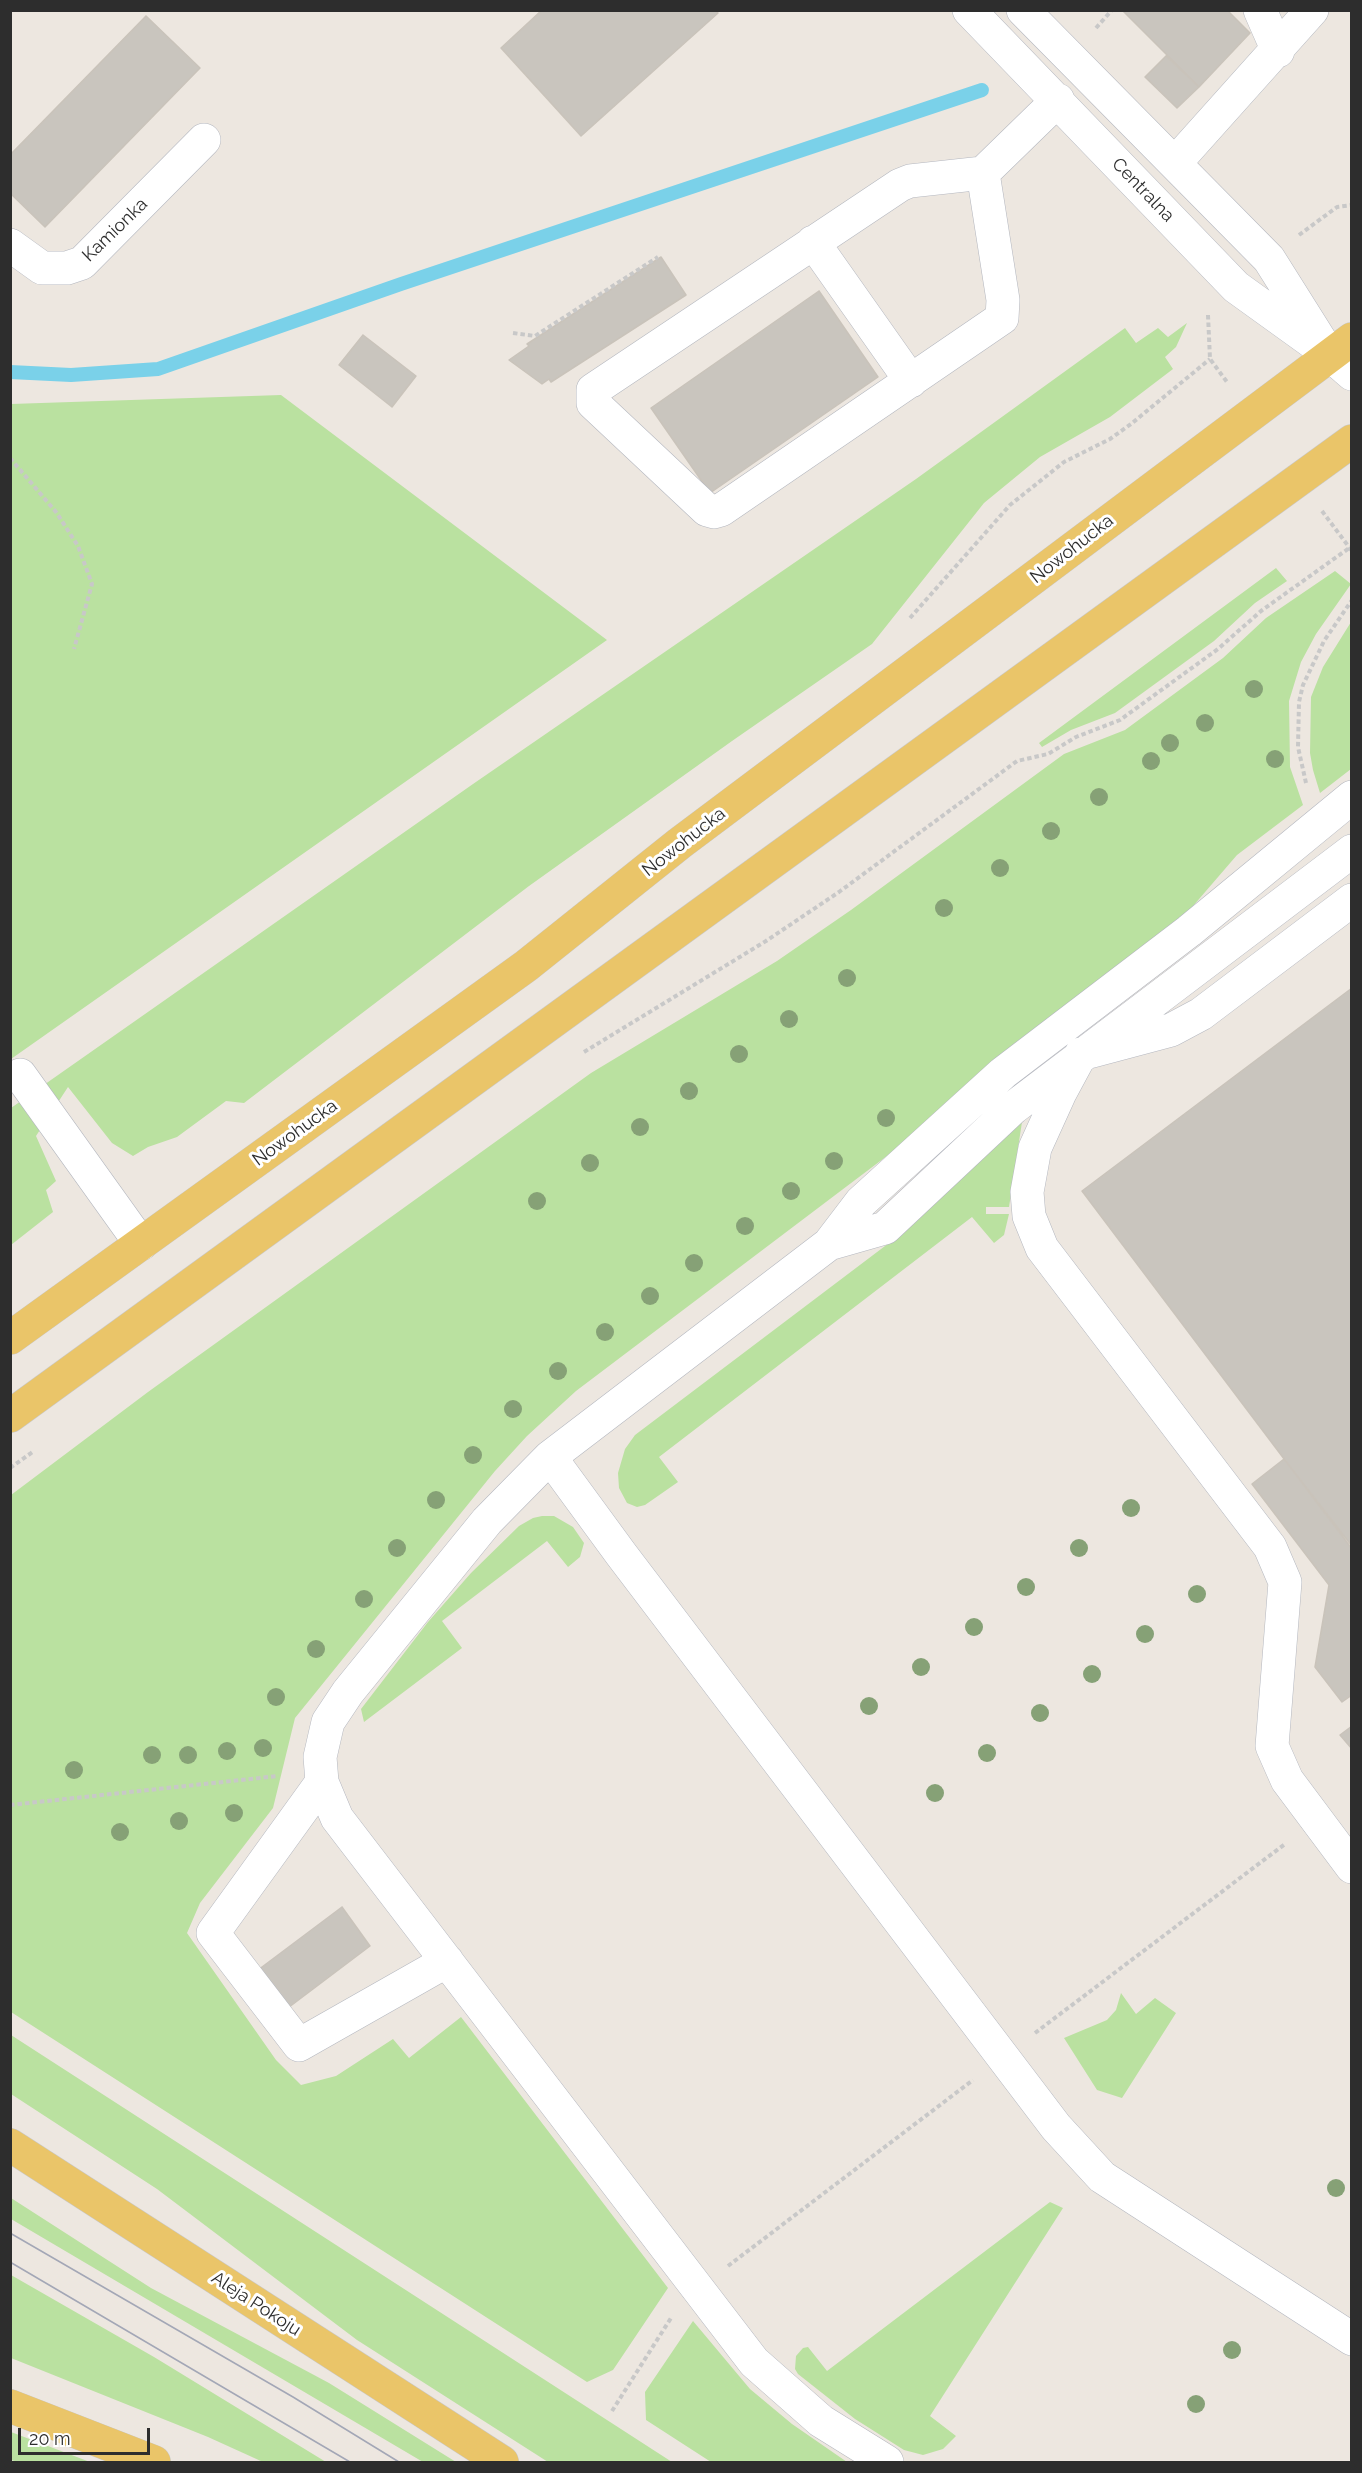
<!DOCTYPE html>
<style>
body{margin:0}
#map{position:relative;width:1362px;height:2473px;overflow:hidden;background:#ede7e0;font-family:Raleway,sans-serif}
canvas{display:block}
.frame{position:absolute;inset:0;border:12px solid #2d2d2d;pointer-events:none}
.scale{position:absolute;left:18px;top:2428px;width:132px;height:27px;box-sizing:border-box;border:3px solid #2d2d2d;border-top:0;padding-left:8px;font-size:18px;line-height:21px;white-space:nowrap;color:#2d2d2d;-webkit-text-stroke:4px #fff;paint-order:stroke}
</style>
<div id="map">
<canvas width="1362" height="2473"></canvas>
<div class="frame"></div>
<div class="scale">20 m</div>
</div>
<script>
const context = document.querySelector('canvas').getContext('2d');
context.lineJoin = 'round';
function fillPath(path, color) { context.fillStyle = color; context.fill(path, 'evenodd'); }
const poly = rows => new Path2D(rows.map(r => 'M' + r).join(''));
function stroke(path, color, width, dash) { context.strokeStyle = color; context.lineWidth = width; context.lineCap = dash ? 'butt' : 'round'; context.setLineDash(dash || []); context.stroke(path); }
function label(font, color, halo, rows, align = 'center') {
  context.font = font + ' Raleway,sans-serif'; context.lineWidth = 6; context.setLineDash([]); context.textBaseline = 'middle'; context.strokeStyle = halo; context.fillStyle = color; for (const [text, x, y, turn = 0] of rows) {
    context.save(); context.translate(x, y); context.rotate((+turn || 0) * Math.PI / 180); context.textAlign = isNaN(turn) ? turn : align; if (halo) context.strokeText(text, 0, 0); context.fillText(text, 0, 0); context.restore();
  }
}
fillPath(poly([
 [1187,323,1176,347,1165,357,1173,369,1110,417,1040,457,984,503,872,644,732,741,529,886,244,1103,226,1101,177,1137,148,1147,133,1156,112,1143,68,1087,36,1136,56,1181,46,1190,53,1212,11,1245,11,1108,473,784,916,479,1125,328,1136,343,1158,328,1168,337],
 [281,395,607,640,11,1059,11,404],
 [1276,568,1287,581,1255,603,1214,641,1115,713,1071,730,1042,747,1039,743],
 [1335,571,1351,584,1316,634,1301,662,1289,701,1290,767,1303,805,1237,855,1187,913,949,1109,576,1391,527,1436,495,1471,295,1718,273,1808,200,1903,187,1933,276,2060,301,2085,336,2076,393,2039,409,2058,461,2017,668,2288,613,2370,587,2382,11,2012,11,1495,148,1392,591,1073,777,961,851,910,1064,754,1125,730,1223,658,1266,618],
 [1351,622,1351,769,1320,793,1313,770,1310,753,1311,697,1323,667],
 [1022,1122,1009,1207,986,1207,986,1214,1009,1214,1004,1235,994,1243,972,1217,659,1457,678,1482,645,1505,637,1507,627,1503,619,1488,618,1473,625,1449,635,1435,889,1243],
 [542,1516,554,1516,573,1527,584,1543,580,1557,568,1567,547,1541,442,1621,462,1648,364,1722,361,1709,428,1622,471,1573,519,1526,533,1518],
 [1121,1993,1136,2014,1155,1998,1176,2013,1122,2098,1097,2090,1064,2038,1107,2020,1116,2010],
 [10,2035,11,2035,672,2462,548,2462,357,2340,157,2189,11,2094],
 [11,2198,151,2288,329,2383,456,2462,423,2462,11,2219],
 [1050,2202,1063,2208,930,2416,956,2436,943,2449,923,2455,904,2450,855,2419,798,2374,795,2369,796,2356,803,2348,808,2347,827,2371],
 [11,2275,154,2357,326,2462,263,2462,208,2437,11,2358],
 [693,2321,750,2389,792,2424,847,2462,711,2462,646,2420,645,2392],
 [11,2432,90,2462,18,2462,11,2460]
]), '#bae1a0');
stroke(poly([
 [10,372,71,375,158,369,401,284,982,90]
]), '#7ad1e9', 14);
const building = poly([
 [542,10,715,10,718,13,581,136,501,48,542,10],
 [1122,10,1227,10,1250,33,1199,87,1122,10],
 [146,16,200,68,45,227,10,193,10,155,146,16],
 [1166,56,1199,87,1177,108,1145,77,1166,56],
 [661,257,686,295,551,382,549,379,542,384,509,360,529,346,527,344,661,257],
 [819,291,878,377,710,493,651,408,819,291],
 [363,335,416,376,392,407,339,365,363,335],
 [1352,988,1352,1549,1082,1191,1352,988],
 [1284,1459,1352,1546,1352,1695,1342,1702,1315,1667,1329,1585,1252,1484,1284,1459],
 [1352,1726,1352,1749,1340,1735,1352,1726],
 [342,1907,370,1946,268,2023,238,1985,342,1907]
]);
fillPath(building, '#c9c5be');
stroke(building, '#c9c3ba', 1.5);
const minor = poly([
 [969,10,1236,287,1329,354,1352,374],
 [1023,10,1269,259,1320,340],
 [1260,10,1278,51],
 [1175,163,1312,10],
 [983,173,1003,300,1002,318,721,510,714,512,707,510,593,403,593,390,900,185,910,181,983,173,1058,100],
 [813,242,911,381],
 [10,245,42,268,67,268,82,263,204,140],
 [1352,900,1201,1014,1171,1030,1081,1054,1060,1093,1035,1148,1027,1192,1029,1216,1042,1248,1270,1547,1285,1582,1272,1746,1287,1780,1352,1867],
 [20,1075,141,1244],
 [829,1244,885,1228,1013,1108,1352,851],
 [550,1457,621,1554,1056,2127,1102,2177,1352,2339],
 [322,1782,213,1933,299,2045,447,1961],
 [887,2462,821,2421,754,2362,337,1818,322,1782,320,1757,328,1722,348,1692,487,1521,550,1457,829,1244,861,1202,1003,1073,1189,931,1352,797]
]);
const major = poly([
 [10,1338,526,966,680,843,1352,339],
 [10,1416,1352,441],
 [10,2145,502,2462],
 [10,2406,154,2462]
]);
stroke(minor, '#b4b7bf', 34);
stroke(major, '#c8c8c8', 34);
stroke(poly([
 [1096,28,1112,10],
 [1299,235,1337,207,1352,205],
 [1208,315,1210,359,1227,382],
 [513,333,535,336,658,257],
 [10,458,56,512,78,546,92,584,74,649],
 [1322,511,1352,551],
 [910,618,1010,505,1064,462,1110,439,1131,424,1210,359],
 [1306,783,1298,747,1299,702,1303,685,1324,641,1352,600],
 [584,1052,766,941,839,892,1017,761,1048,754,1076,737,1120,720,1218,649,1261,611,1352,546],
 [10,1468,34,1451],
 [10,1805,278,1776],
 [1035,2033,1285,1844],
 [728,2266,973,2080],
 [612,2411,671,2318]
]), '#c8c8c8', 4, [4.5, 3]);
stroke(minor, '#fff', 33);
stroke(major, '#eac569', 33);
stroke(poly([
 [10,2233,293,2397,399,2462],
 [10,2262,350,2462]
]), '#a3a7b6', 1.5);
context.fillStyle = '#86a176';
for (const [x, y] of [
 [1254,689],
 [1205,723],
 [1170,743],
 [1275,759],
 [1151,761],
 [1099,797],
 [1051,831],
 [1000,868],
 [944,908],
 [847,978],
 [789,1019],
 [739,1054],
 [689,1091],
 [886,1118],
 [640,1127],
 [834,1161],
 [590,1163],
 [791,1191],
 [537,1201],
 [745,1226],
 [694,1263],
 [650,1296],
 [605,1332],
 [558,1371],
 [513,1409],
 [473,1455],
 [436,1500],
 [1131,1508],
 [397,1548],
 [1079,1548],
 [1026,1587],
 [1197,1594],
 [364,1599],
 [974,1627],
 [1145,1634],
 [316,1649],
 [921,1667],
 [1092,1674],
 [276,1697],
 [869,1706],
 [1040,1713],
 [263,1748],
 [227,1751],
 [987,1753],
 [152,1755],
 [188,1755],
 [74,1770],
 [935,1793],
 [234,1813],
 [179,1821],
 [120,1832],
 [1336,2188],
 [1232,2350],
 [1196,2404]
]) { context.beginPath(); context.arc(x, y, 9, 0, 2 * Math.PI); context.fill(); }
label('18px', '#2d2d2d', '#fff', [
 ["Centralna",1143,190,46],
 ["Kamionka",115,230,-44],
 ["Nowohucka",1072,549,-38],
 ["Nowohucka",684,842,-38],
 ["Nowohucka",295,1133,-36],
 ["Aleja Pokoju",256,2304,33]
]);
</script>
